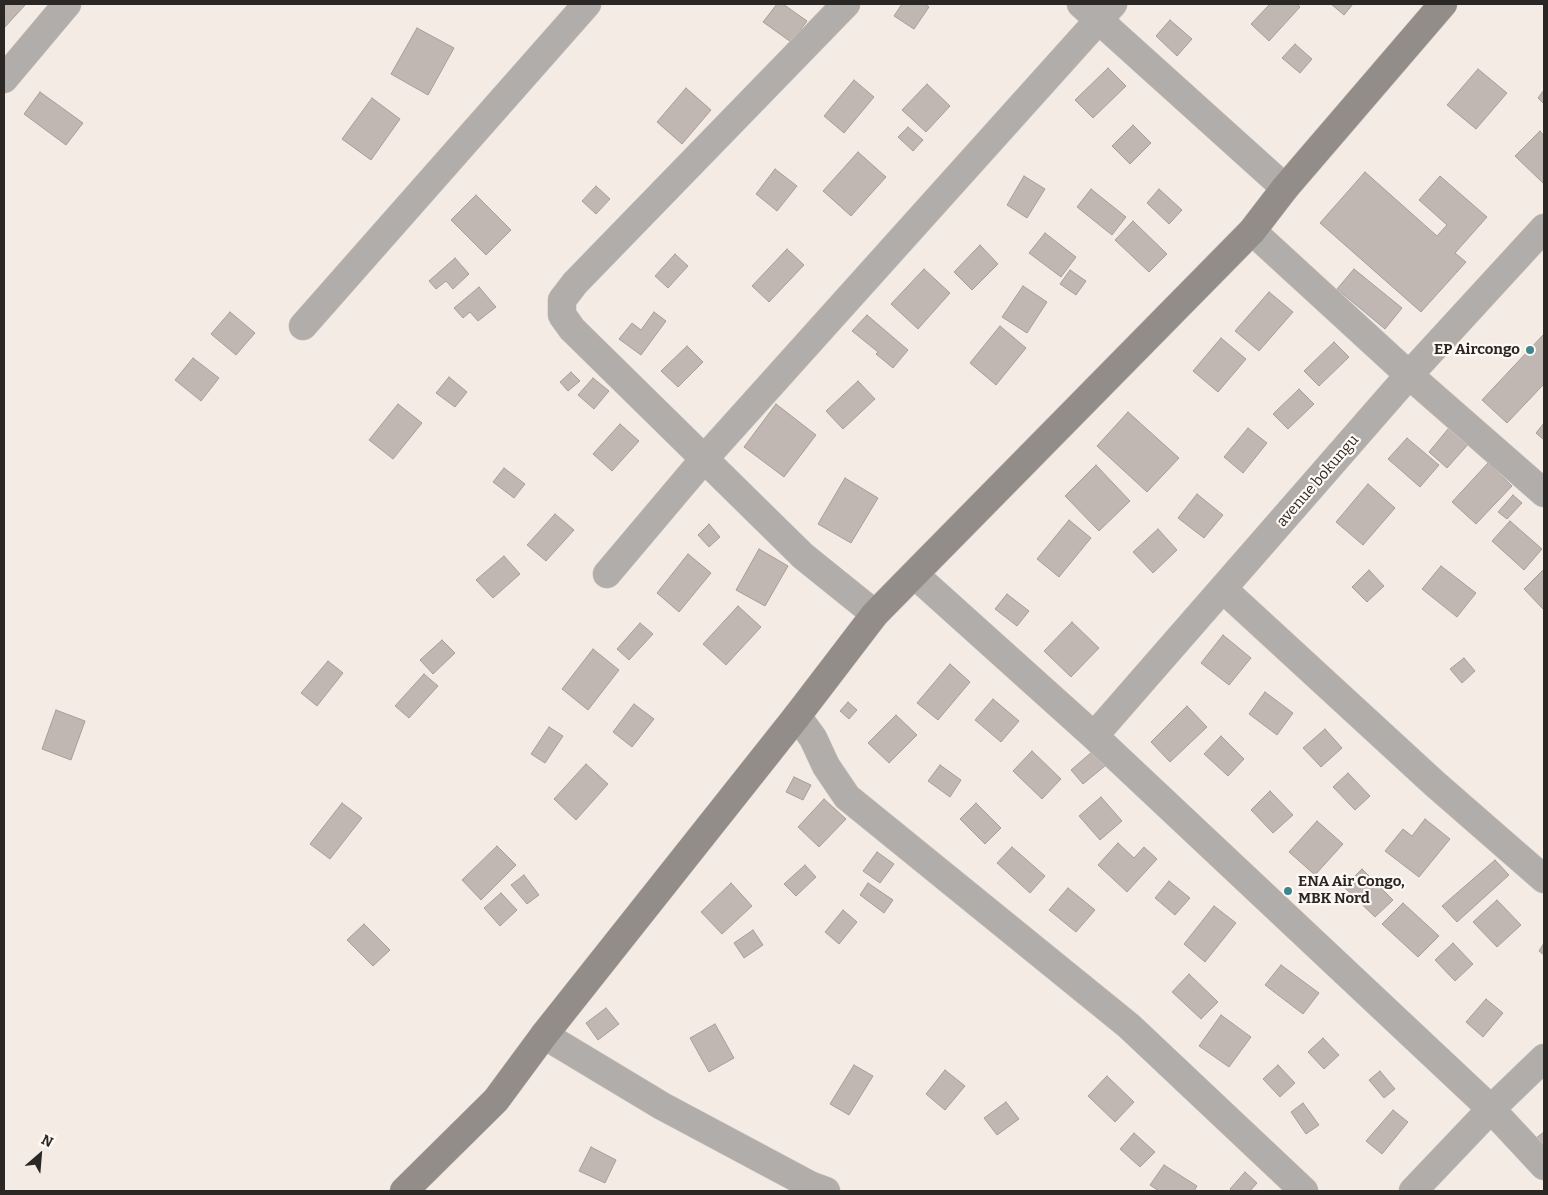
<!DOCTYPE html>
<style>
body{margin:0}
#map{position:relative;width:1548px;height:1195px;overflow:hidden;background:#f4ebe5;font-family:Bitter,serif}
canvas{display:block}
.frame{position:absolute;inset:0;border:5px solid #2b2725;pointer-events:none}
.north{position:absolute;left:15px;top:1130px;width:50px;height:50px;-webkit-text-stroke:4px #fff9f5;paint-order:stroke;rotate:27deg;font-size:14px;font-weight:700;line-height:20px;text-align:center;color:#2b2725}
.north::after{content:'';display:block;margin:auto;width:18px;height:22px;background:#2b2725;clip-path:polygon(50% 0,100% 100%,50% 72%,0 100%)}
</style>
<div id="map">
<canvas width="1548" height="1195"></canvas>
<div class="frame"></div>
<div class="north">N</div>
</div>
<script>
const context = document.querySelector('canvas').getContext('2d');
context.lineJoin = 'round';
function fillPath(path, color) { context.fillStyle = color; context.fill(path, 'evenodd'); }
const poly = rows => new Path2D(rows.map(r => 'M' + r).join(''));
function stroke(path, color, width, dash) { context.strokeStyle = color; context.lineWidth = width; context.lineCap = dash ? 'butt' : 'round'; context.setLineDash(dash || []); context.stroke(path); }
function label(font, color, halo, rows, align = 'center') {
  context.font = font + ' Bitter,serif'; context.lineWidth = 4.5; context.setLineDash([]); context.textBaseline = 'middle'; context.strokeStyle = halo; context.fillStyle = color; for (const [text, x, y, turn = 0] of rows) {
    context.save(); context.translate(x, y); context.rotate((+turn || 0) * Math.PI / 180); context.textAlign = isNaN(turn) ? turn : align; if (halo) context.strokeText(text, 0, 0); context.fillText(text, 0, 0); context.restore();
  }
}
const building = poly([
 [4,4,26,4,4,28,4,4],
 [777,4,783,4,807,21,791,42,763,22,777,4],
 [902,4,925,4,929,7,914,29,894,16,902,4],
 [1270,4,1297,4,1300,7,1269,41,1251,24,1270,4],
 [1331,4,1353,4,1344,15,1331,4],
 [1170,20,1192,39,1177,56,1156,36,1170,20],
 [417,28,454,48,428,95,391,74,417,28],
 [1295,44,1312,59,1300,73,1282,58,1295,44],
 [1108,68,1126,86,1093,118,1075,100,1108,68],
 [1478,69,1507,93,1476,129,1447,105,1478,69],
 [854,80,874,97,844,133,824,116,854,80],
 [927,84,950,106,926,132,902,110,927,84],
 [686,88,711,110,682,144,657,122,686,88],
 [1544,90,1544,104,1538,98,1544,90],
 [40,92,83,123,66,145,24,114,40,92],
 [372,98,400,119,371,160,342,139,372,98],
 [1133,125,1151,143,1130,164,1112,146,1133,125],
 [908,127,923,140,913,151,898,137,908,127],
 [1540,131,1544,136,1544,184,1515,156,1540,131],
 [858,152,886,177,851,216,823,191,858,152],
 [775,169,797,186,777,211,756,194,775,169],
 [1365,172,1437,236,1447,225,1419,200,1440,176,1487,217,1455,253,1466,262,1421,312,1320,223,1365,172],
 [1024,176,1045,189,1027,218,1007,205,1024,176],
 [596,186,610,199,596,214,582,201,596,186],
 [1091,189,1126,217,1112,235,1077,207,1091,189],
 [1159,189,1182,210,1169,224,1147,203,1159,189],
 [476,195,511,230,486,255,451,220,476,195],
 [1133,221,1167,254,1149,272,1115,240,1133,221],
 [1045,233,1076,257,1061,277,1029,253,1045,233],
 [980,245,998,264,972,290,954,272,980,245],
 [787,249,804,265,769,302,752,286,787,249],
 [675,254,688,266,668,288,655,276,675,254],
 [455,258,469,274,453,289,446,281,436,289,429,281,455,258],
 [924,269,950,293,918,329,891,304,924,269],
 [1354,269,1402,308,1385,329,1337,289,1354,269],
 [1070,270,1086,281,1076,295,1060,284,1070,270],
 [1023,286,1047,302,1027,333,1002,317,1023,286],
 [479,287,496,307,478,321,470,312,463,318,454,308,479,287],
 [1269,292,1293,312,1259,351,1235,331,1269,292],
 [230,312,255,333,236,355,211,334,230,312],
 [654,312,666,321,641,355,619,339,632,323,641,330,654,312],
 [867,315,908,350,893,368,876,354,878,352,852,331,867,315],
 [1000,326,1026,348,996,385,970,363,1000,326],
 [1544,334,1544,384,1507,423,1482,400,1544,334],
 [1221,338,1246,359,1218,392,1193,371,1221,338],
 [1334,342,1349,357,1319,386,1304,371,1334,342],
 [687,346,703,362,678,387,661,371,687,346],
 [193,358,219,378,201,401,175,380,193,358],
 [571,372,580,381,568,391,560,382,571,372],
 [449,377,467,392,455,407,436,393,449,377],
 [593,378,609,391,594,409,578,395,593,378],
 [858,381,875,399,843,429,826,411,858,381],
 [1299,389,1314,404,1288,429,1273,414,1299,389],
 [398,404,422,423,393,459,369,440,398,404],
 [776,404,816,435,784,477,744,447,776,404],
 [1128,412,1179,458,1147,492,1097,446,1128,412],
 [1453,423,1472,440,1447,468,1429,452,1453,423],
 [1544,423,1544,440,1536,433,1544,423],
 [620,424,639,441,612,471,593,454,620,424],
 [1248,428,1267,443,1243,473,1224,457,1248,428],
 [1407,438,1439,465,1420,487,1388,459,1407,438],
 [1488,463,1512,486,1476,524,1452,502,1488,463],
 [1096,465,1130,501,1099,531,1065,496,1096,465],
 [504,468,525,484,514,498,493,482,504,468],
 [845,478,878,498,851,543,818,524,845,478],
 [1368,484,1395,508,1363,545,1336,522,1368,484],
 [1197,494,1223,515,1204,538,1178,518,1197,494],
 [1513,495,1522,503,1507,519,1498,512,1513,495],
 [555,514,574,530,546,561,527,545,555,514],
 [1069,520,1091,538,1059,577,1037,559,1069,520],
 [1510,521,1542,549,1524,570,1492,541,1510,521],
 [709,524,720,537,709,547,698,535,709,524],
 [1158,529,1177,550,1153,573,1133,552,1158,529],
 [759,549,788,566,765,606,736,590,759,549],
 [688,554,711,573,679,612,657,593,688,554],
 [504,556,520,574,493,598,476,580,504,556],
 [1441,566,1476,593,1457,617,1422,589,1441,566],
 [1544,569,1544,610,1524,589,1544,569],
 [1369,570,1384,586,1367,602,1352,587,1369,570],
 [1007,594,1029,611,1017,626,995,609,1007,594],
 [738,606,761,627,726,665,703,644,738,606],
 [1072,622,1099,648,1071,677,1044,651,1072,622],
 [640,623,653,634,629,660,617,649,640,623],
 [1223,635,1251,658,1229,685,1201,663,1223,635],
 [442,640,455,653,433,674,420,660,442,640],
 [593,649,619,670,588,710,562,689,593,649],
 [1464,658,1475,671,1462,683,1450,669,1464,658],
 [328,661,343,673,317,706,301,693,328,661],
 [950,664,970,682,938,720,917,703,950,664],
 [424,674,438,686,409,718,395,706,424,674],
 [1265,692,1293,713,1277,735,1249,714,1265,692],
 [993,699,1019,721,1001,742,975,720,993,699],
 [848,702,857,710,849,719,840,711,848,702],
 [634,704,654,719,632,747,613,732,634,704],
 [1187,706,1207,727,1170,762,1151,742,1187,706],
 [56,710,85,721,71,760,42,749,56,710],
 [896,715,917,735,889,763,868,743,896,715],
 [549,727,563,736,545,763,531,754,549,727],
 [1325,729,1342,748,1321,767,1303,748,1325,729],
 [1221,736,1244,759,1228,776,1204,754,1221,736],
 [1032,751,1061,779,1042,799,1013,771,1032,751],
 [1093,751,1105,766,1083,784,1071,770,1093,751],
 [586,764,608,784,576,820,554,799,586,764],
 [940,765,961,780,950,797,928,781,940,765],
 [1348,773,1370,796,1355,810,1333,787,1348,773],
 [794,777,811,785,803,800,786,792,794,777],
 [1270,791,1293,815,1273,833,1251,810,1270,791],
 [1101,797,1122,821,1100,840,1079,816,1101,797],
 [824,799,846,819,819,847,798,827,824,799],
 [342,803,362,818,330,859,310,844,342,803],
 [976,803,1001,828,985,844,960,819,976,803],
 [1425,819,1450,839,1419,877,1385,851,1403,829,1412,836,1425,819],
 [1317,821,1343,844,1315,875,1289,852,1317,821],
 [1118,843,1134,858,1144,847,1157,859,1127,892,1098,865,1118,843],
 [497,846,516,865,481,900,462,880,497,846],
 [1012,847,1045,876,1030,893,997,863,1012,847],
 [877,852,894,864,880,883,863,871,877,852],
 [1495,860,1509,875,1457,922,1442,906,1495,860],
 [805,865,816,877,796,896,784,884,805,865],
 [1362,869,1393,900,1375,917,1344,887,1362,869],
 [524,875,539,895,527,904,511,885,524,875],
 [1169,881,1190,898,1175,915,1155,898,1169,881],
 [731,883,752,906,722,934,701,912,731,883],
 [868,883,893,900,884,913,860,895,868,883],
 [1068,888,1095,910,1076,932,1049,910,1068,888],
 [501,893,517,910,500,926,484,908,501,893],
 [1497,900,1521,925,1497,947,1473,922,1497,900],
 [1403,903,1439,936,1418,957,1382,924,1403,903],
 [1214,906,1236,923,1205,962,1184,944,1214,906],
 [843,910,857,922,839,944,825,932,843,910],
 [364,924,390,950,373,966,347,940,364,924],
 [753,930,763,945,744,958,734,943,753,930],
 [1453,943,1473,964,1455,981,1435,960,1453,943],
 [1544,943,1544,955,1539,951,1544,943],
 [1281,965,1319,993,1303,1014,1265,985,1281,965],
 [1189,974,1218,1002,1201,1019,1172,992,1189,974],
 [1486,999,1503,1013,1483,1037,1466,1022,1486,999],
 [606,1008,619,1024,598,1040,586,1023,606,1008],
 [1221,1015,1251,1037,1229,1067,1199,1046,1221,1015],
 [715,1024,734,1058,709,1072,690,1038,715,1024],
 [1323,1038,1339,1055,1324,1069,1308,1052,1323,1038],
 [854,1065,873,1076,849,1115,830,1104,854,1065],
 [1278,1065,1295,1083,1280,1097,1263,1079,1278,1065],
 [945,1070,965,1086,945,1110,926,1094,945,1070],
 [1380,1071,1395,1089,1384,1098,1369,1080,1380,1071],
 [1107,1076,1134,1102,1115,1122,1088,1096,1107,1076],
 [1006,1102,1019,1119,997,1135,984,1118,1006,1102],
 [1303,1103,1319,1125,1306,1134,1291,1112,1303,1103],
 [1393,1110,1408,1122,1382,1154,1366,1141,1393,1110],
 [1544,1132,1544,1149,1536,1138,1544,1132],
 [1134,1133,1155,1152,1140,1167,1120,1149,1134,1133],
 [591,1147,616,1160,605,1183,579,1171,591,1147],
 [1164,1165,1197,1186,1194,1191,1159,1191,1150,1185,1164,1165],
 [1245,1172,1257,1183,1250,1191,1232,1191,1230,1189,1245,1172]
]);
fillPath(building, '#c0b7b2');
stroke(building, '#a79e98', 1);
const street = poly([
 [846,4,575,283,562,300,562,315,572,329,803,556,875,614],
 [1081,4,1285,188],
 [4,79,67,4],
 [1252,231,1409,375,1544,493],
 [303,326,587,4],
 [607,574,704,459,1113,4],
 [915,575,1094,736,1491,1109,1544,1166],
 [1223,589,1435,784,1544,879],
 [797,716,813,738,826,766,847,797,1129,1026,1304,1191],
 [1094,736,1409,375,1544,228],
 [544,1035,662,1106,810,1185,826,1191],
 [1413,1191,1491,1109,1544,1058]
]);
const secondary = poly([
 [404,1191,496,1100,544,1035,797,716,875,614,1252,231,1285,188,1443,4]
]);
stroke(street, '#d0c8c2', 29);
stroke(secondary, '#d0c8c2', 29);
stroke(street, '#b1adaa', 28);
stroke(secondary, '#938d89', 28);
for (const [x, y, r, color] of [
 [1530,350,5,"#3e858d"],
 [1288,891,5,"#3e858d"]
]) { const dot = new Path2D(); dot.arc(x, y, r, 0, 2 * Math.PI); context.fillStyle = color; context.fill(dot); stroke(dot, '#fff9f5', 2); }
label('bold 15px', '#2b2725', '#fff9f5', [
 ["EP Aircongo",1520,350],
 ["ENA Air Congo,",1298,882,"left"],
 ["MBK Nord",1298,899,"left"]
], 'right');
label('15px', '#2b2725', '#fff9f5', [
 ["avenue bokungu",1318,481,-49]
]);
</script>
